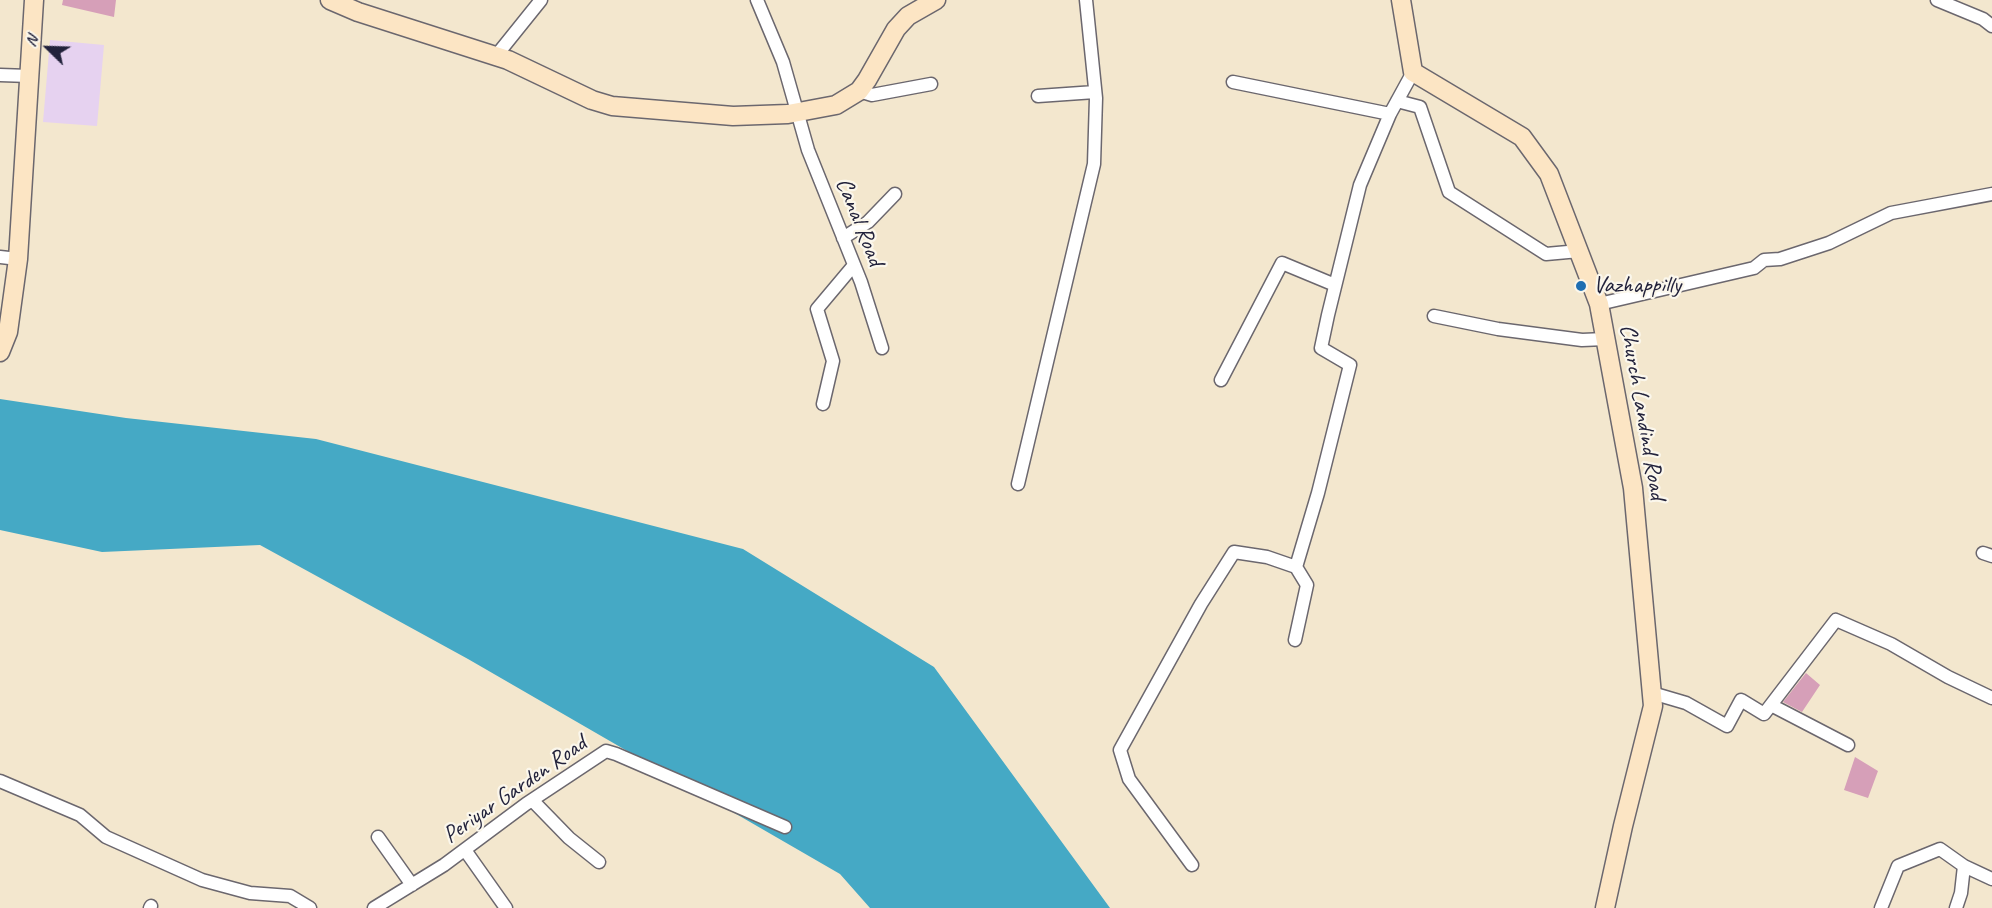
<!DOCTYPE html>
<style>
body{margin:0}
#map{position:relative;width:1992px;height:908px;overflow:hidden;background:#f3e7ce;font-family:Caveat,sans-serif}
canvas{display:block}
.north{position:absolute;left:18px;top:18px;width:60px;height:60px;-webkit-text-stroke:4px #fbf7ec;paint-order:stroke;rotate:293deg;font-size:16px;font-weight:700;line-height:24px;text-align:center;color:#22223b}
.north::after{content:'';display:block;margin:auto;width:21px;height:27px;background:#22223b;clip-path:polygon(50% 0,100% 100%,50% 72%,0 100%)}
</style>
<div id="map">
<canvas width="1992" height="908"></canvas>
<div class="north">N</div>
</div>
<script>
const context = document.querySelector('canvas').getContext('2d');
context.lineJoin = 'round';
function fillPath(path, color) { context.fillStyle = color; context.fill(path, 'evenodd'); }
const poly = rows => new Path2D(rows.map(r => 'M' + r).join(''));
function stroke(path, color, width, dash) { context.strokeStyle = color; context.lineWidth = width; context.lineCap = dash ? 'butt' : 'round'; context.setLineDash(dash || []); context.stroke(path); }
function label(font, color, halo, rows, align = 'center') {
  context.font = font + ' Caveat,sans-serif'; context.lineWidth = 4.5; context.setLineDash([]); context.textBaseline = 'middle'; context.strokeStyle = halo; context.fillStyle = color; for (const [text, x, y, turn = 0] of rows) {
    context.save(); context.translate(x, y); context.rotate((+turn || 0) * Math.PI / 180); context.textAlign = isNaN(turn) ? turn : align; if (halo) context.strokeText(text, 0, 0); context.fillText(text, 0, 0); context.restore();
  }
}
fillPath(poly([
 [50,40,104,45,97,126,43,122]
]), '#e6d2f0');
fillPath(poly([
 [0,399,126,418,316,439,743,549,934,667,1110,908,870,908,840,874,468,659,260,545,102,552,0,530]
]), '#45a9c5');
fillPath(poly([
 [63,0,116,0,114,17,62,5],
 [1806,673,1820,685,1802,712,1783,702],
 [1855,757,1878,771,1868,798,1844,790]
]), '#d69fb8');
const street = poly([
 [757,0,783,62,808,150,861,282,882,348],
 [1937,0,1983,19,1992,26],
 [496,56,541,0],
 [0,75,29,76],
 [1233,82,1390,114],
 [859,91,872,95,931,84],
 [1038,96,1095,92],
 [1397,101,1420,107,1449,192,1546,254,1579,251],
 [843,238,868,222,895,194],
 [0,257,18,259],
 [1599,304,1754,268,1764,260,1780,259,1829,243,1891,213,1992,194],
 [1434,316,1498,329,1582,340,1605,339],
 [1221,380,1282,263,1335,285],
 [823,404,833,361,817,309,854,265],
 [1018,484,1094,164,1096,98,1086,0],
 [1983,553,1992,556],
 [1295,640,1307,585,1296,567,1318,493,1350,365,1321,348,1328,315,1360,185,1390,114,1413,72],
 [1652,693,1686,703,1727,726,1741,700,1764,714,1836,620,1891,644,1948,677,1992,698],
 [1771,705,1848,745],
 [0,781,80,815,106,837,202,880,250,893,290,896,310,908],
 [532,800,569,838,599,862],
 [378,837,412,885],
 [465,850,506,908],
 [1192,865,1129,779,1120,750,1201,604,1234,552,1267,557,1296,567],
 [150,908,151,906],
 [374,908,444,865,526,804,606,751,616,754,785,827],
 [1881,908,1898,866,1940,849,1964,866,1992,879],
 [1956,908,1961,893,1964,866]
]);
const secondary = poly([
 [330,0,358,12,508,60,592,100,612,106,733,116,788,114,836,105,859,91,867,80,896,29,908,16,936,0],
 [1401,0,1413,72,1522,137,1549,174,1599,304,1633,488,1653,706,1623,826,1605,908],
 [0,352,8,332,18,259,34,0]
]);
stroke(street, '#6b676e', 15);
stroke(secondary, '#6b676e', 21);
stroke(street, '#fff', 12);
stroke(secondary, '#fce5c4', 18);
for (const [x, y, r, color] of [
 [1581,286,6,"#1f6fb2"]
]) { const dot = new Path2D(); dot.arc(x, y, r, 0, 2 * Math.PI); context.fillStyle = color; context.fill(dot); stroke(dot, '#fbf7ec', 2); }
label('24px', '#22223b', '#fbf7ec', [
 ["Canal Road",859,222,68],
 ["Church Landind Road",1642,412,80],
 ["Periyar Garden Road",515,790,-35]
]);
label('24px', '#22223b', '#fbf7ec', [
 ["Vazhappilly",1593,286]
], 'left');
</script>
